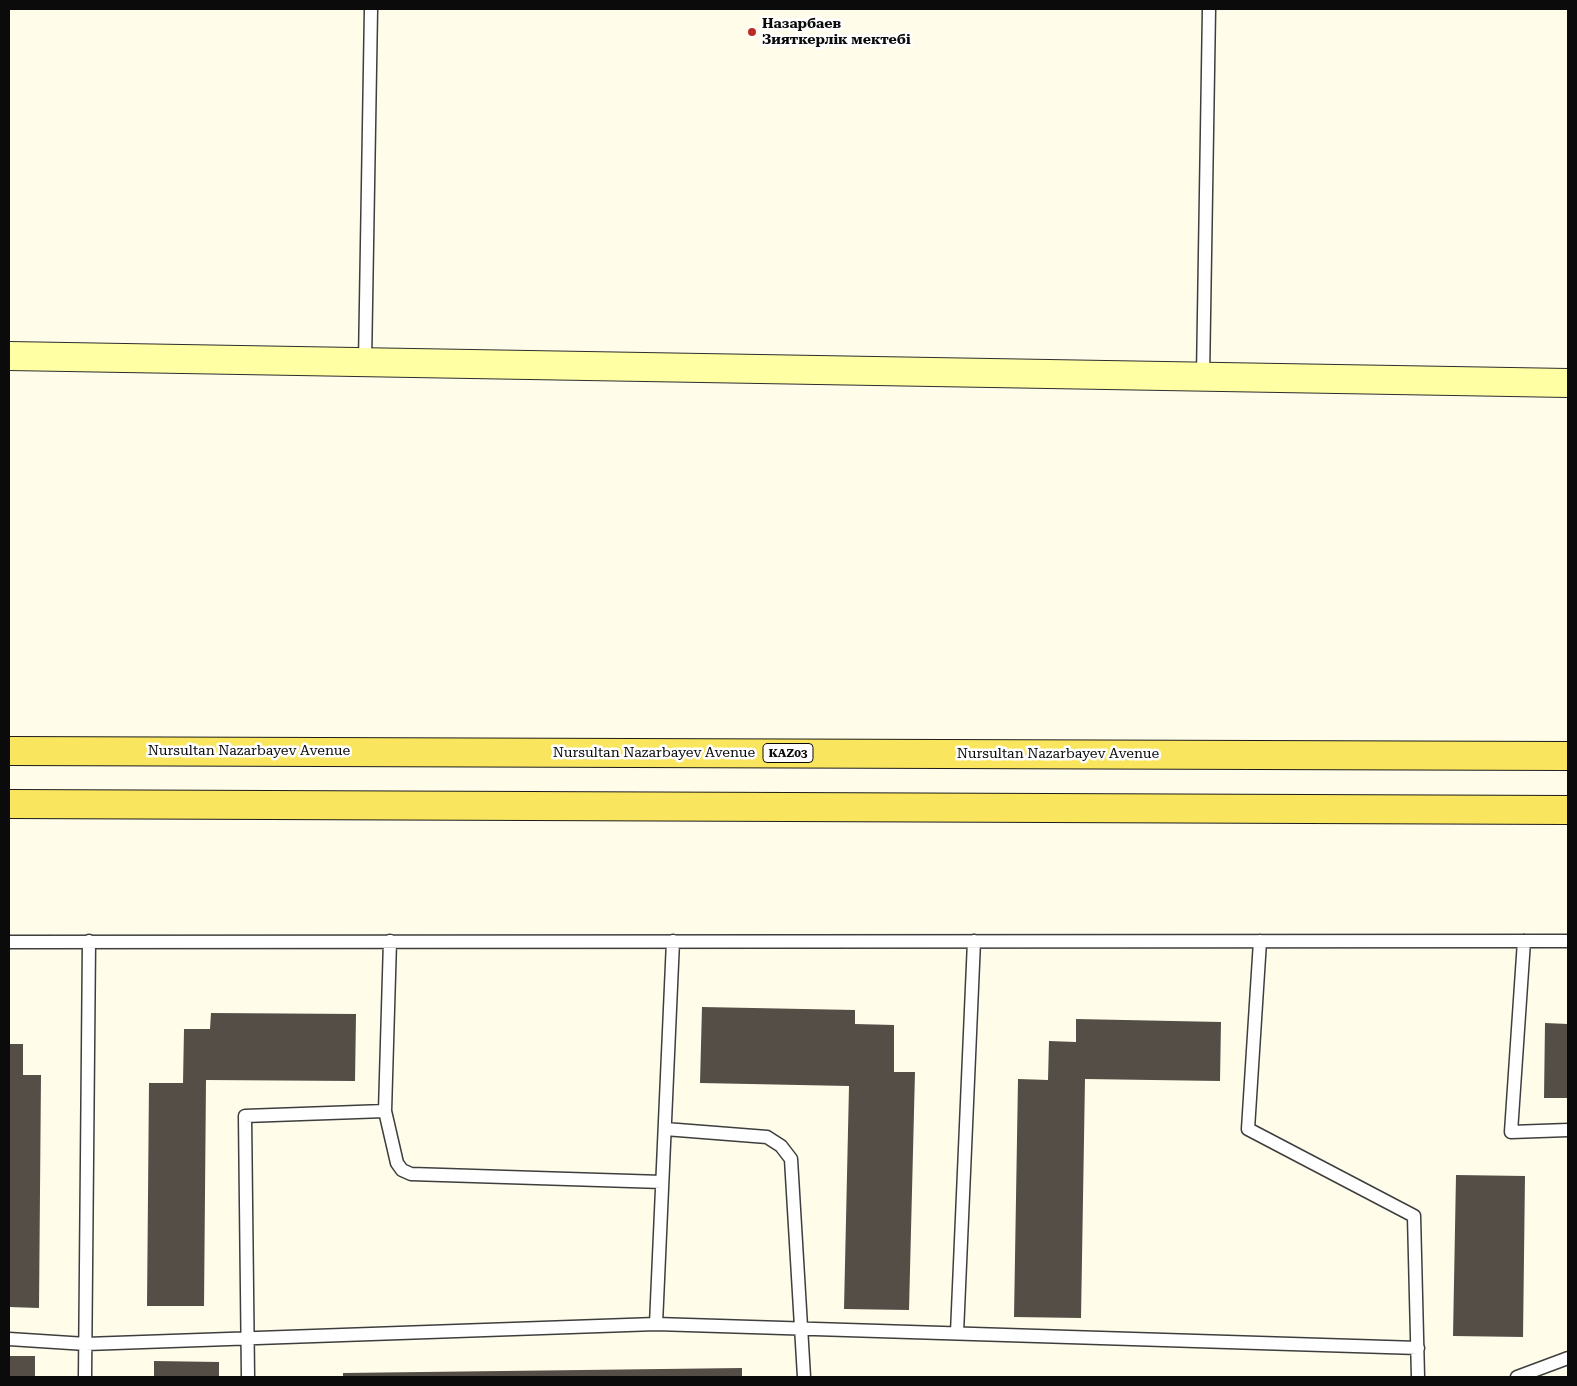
<!DOCTYPE html>
<meta charset="utf-8">
<style>
body{margin:0}
#map{position:relative;width:1577px;height:1386px;overflow:hidden;background:#fffde9;font-family:"Roboto Serif",serif}
canvas{display:block}
.frame{position:absolute;inset:0;border:10px solid #0b0b0b;pointer-events:none}
</style>
<div id="map">
<canvas width="1577" height="1386"></canvas>
<div class="frame"></div>
</div>
<script>
const context = document.querySelector('canvas').getContext('2d');
context.lineJoin = 'round';
function fillPath(path, color) { context.fillStyle = color; context.fill(path, 'evenodd'); }
const poly = rows => new Path2D(rows.map(r => 'M' + r).join(''));
function stroke(path, color, width, dash) { context.strokeStyle = color; context.lineWidth = width; context.lineCap = dash ? 'butt' : 'round'; context.setLineDash(dash || []); context.stroke(path); }
function label(font, color, halo, rows, align = 'center') {
  context.font = font + ' "Roboto Serif",serif'; context.lineWidth = 5; context.setLineDash([]); context.textBaseline = 'middle'; context.strokeStyle = halo; context.fillStyle = color; for (const [text, x, y, turn = 0] of rows) {
    context.save(); context.translate(x, y); context.rotate((+turn || 0) * Math.PI / 180); context.textAlign = isNaN(turn) ? turn : align; if (halo) context.strokeText(text, 0, 0); context.fillText(text, 0, 0); context.restore();
  }
}
fillPath(poly([
 [702,1007,855,1010,855,1024,894,1025,894,1072,915,1072,909,1310,844,1309,849,1086,700,1083],
 [211,1013,356,1014,355,1081,206,1080,204,1306,147,1306,149,1083,183,1083,184,1029,210,1029],
 [1076,1019,1221,1022,1220,1081,1085,1079,1081,1318,1014,1317,1018,1079,1048,1080,1049,1041,1076,1042],
 [1545,1023,1568,1024,1568,1098,1544,1098],
 [9,1044,23,1044,23,1075,41,1075,39,1308,9,1307],
 [1456,1175,1525,1176,1523,1337,1453,1336],
 [9,1356,35,1356,35,1377,9,1377],
 [154,1361,219,1362,219,1377,154,1377],
 [742,1368,742,1377,343,1377,343,1373]
]), '#544e47');
const lane = poly([
 [365,362,371,9],
 [1203,376,1209,9],
 [1260,941,1248,1129,1414,1216,1418,1377],
 [1524,941,1511,1132,1568,1130],
 [9,942,1568,941],
 [385,1111,397,1163,402,1170,411,1174,662,1182],
 [665,1129,767,1137,781,1146,791,1159,804,1377],
 [656,1324,673,941],
 [957,1333,974,941],
 [9,1339,86,1344,656,1324,1418,1348],
 [85,1377,89,941],
 [248,1377,245,1116,385,1111,390,941],
 [1517,1377,1568,1358]
]);
const secondary = poly([
 [9,356,1568,383]
]);
const primary = poly([
 [9,751,1568,756],
 [9,804,1568,810]
]);
stroke(lane, '#3e3e3e', 15);
stroke(secondary, '#2d2d2d', 30);
stroke(primary, '#1c1c1c', 30);
stroke(lane, '#fff', 12);
stroke(secondary, '#ffffa4', 28);
stroke(primary, '#fae55f', 28);
for (const [x, y, r, color] of [
 [752,32,5,"#bb2d23"]
]) { const dot = new Path2D(); dot.arc(x, y, r, 0, 2 * Math.PI); context.fillStyle = color; context.fill(dot); stroke(dot, '#fff', 2); }
for (const [x, y, w] of [
 [788,753,50]
]) { const box = new Path2D(); box.roundRect(x - w / 2, y - 9.5, w, 19, 4); context.fillStyle = '#fff'; context.fill(box); stroke(box, '#0b0b0b', 1); }
label('bold 12px', '#0b0b0b', null, [
 ["KАZ03",788,753]
]);
label('bold 14px', '#0b0b0b', '#fff', [
 ["Назарбаев",762,24],
 ["Зияткерлік мектебі",762,40]
], 'left');
label('14px', '#0b0b0b', '#fff', [
 ["Nursultan Nazarbayev Avenue",249,751],
 ["Nursultan Nazarbayev Avenue",654,753],
 ["Nursultan Nazarbayev Avenue",1058,754]
]);
</script>
